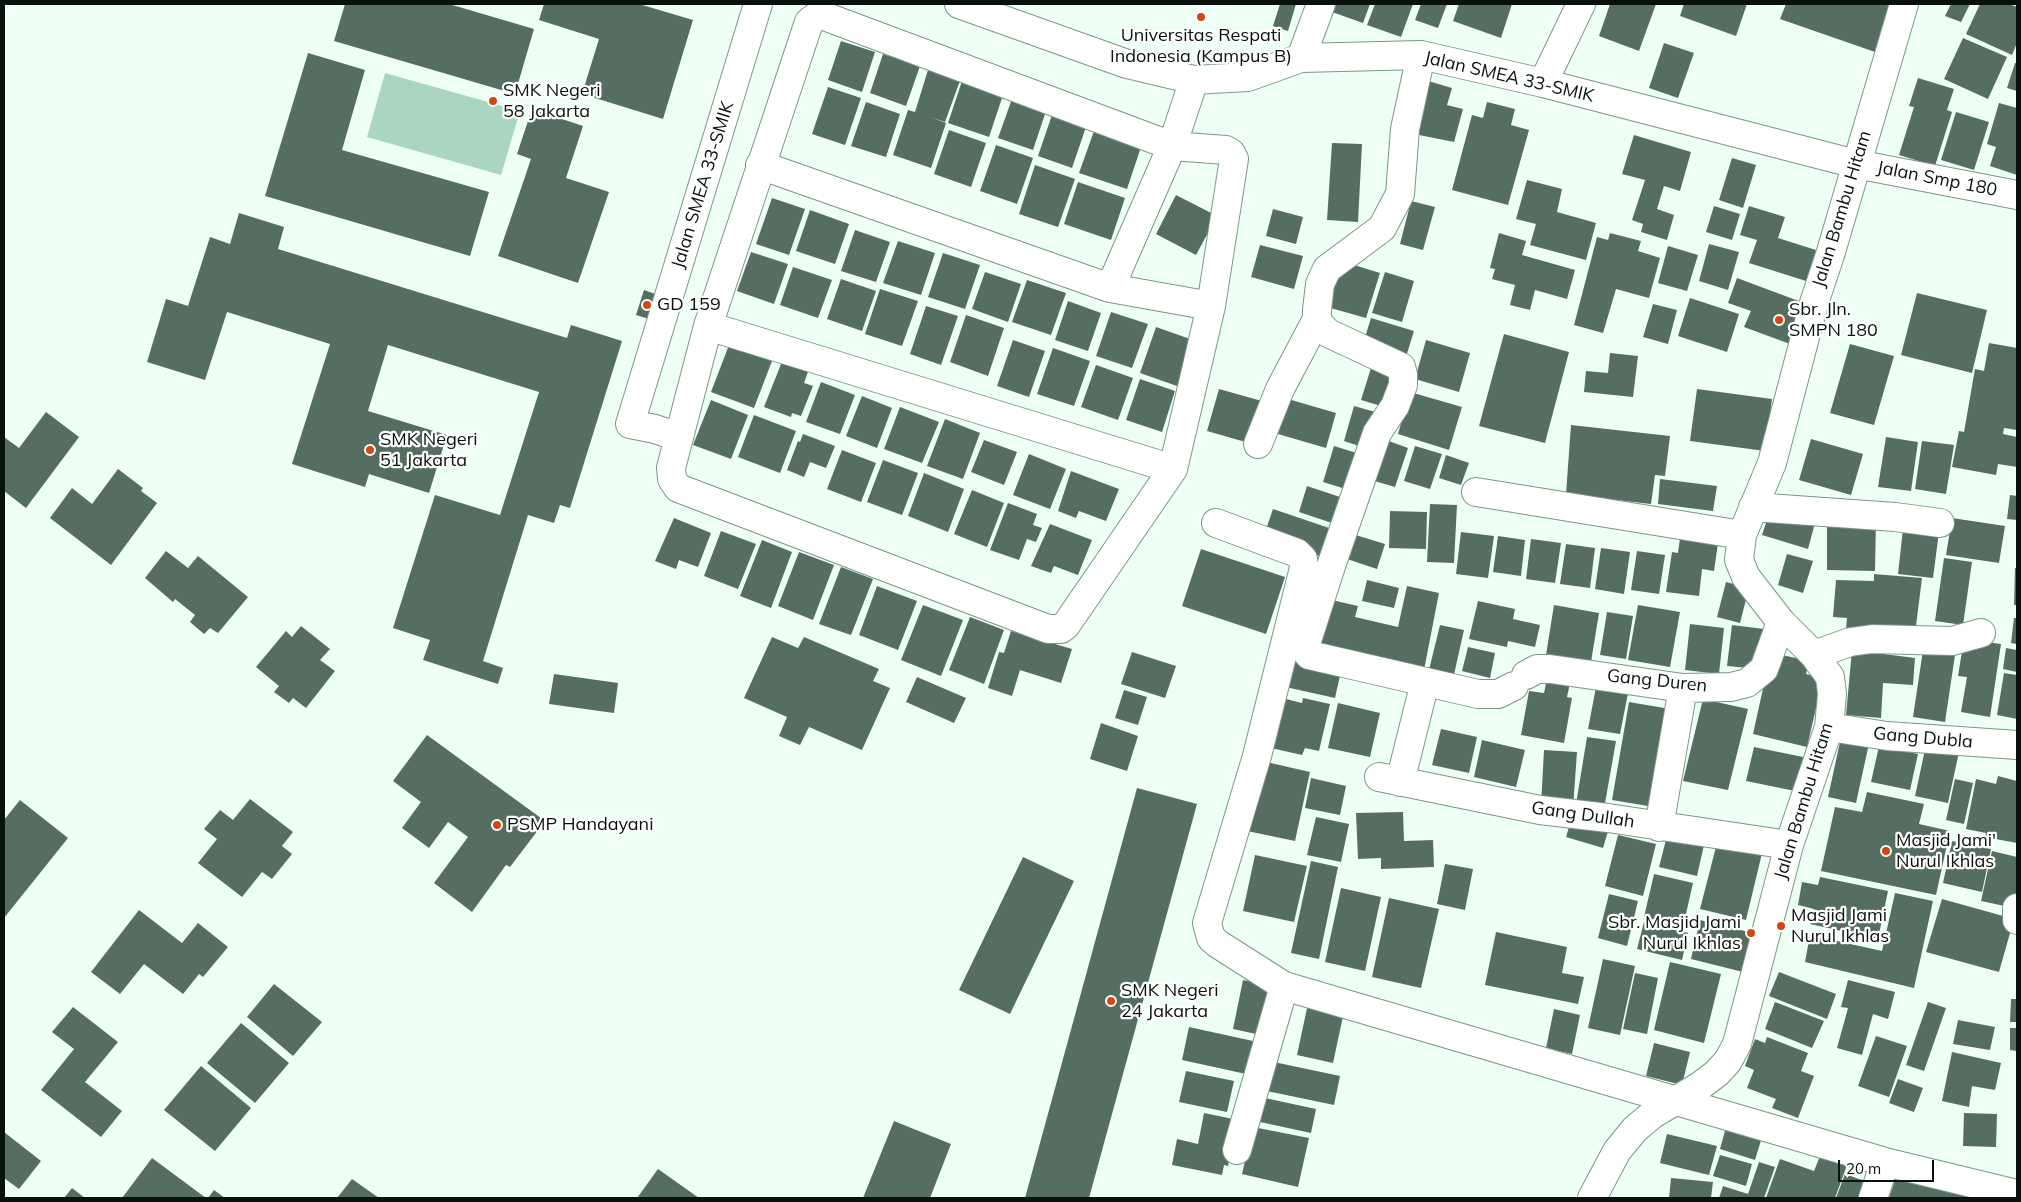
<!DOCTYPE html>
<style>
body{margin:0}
#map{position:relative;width:2021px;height:1202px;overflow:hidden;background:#eefff6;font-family:Mulish,sans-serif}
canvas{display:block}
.frame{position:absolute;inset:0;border:5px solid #08110d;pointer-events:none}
.scale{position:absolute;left:1838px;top:1160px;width:96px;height:22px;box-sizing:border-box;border:2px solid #08110d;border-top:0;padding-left:6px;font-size:15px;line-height:18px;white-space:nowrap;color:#08110d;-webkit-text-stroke:4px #fff;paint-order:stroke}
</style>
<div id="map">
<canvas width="2021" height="1202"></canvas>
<div class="frame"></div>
<div class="scale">20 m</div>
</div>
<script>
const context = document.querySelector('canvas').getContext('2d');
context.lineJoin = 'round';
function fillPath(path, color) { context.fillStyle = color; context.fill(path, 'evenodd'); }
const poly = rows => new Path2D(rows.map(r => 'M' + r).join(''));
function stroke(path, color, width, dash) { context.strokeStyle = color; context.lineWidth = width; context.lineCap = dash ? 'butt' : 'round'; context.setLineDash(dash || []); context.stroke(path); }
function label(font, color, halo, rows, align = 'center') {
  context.font = font + ' Mulish,sans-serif'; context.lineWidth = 4.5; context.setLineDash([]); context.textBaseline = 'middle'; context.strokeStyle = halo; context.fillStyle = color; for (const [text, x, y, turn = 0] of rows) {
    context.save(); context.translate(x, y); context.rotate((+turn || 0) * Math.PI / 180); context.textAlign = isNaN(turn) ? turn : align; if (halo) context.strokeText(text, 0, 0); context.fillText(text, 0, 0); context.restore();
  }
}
fillPath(poly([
 [385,73,520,111,501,175,367,137]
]), '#aad5bf');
fillPath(poly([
 [345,4,449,4,534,29,515,94,334,41],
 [544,4,639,4,693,20,663,119,582,94,599,39,539,20],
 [1280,4,1296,4,1288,31,1273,26],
 [1334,4,1370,4,1363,23,1332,12],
 [1375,4,1413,4,1401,37,1367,25],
 [1421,4,1447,4,1438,28,1415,20],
 [1459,4,1512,4,1501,38,1453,21],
 [1610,4,1656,4,1639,51,1599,36],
 [1684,4,1747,4,1736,36,1680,16],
 [1786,4,1895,4,1878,53,1780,19],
 [1951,4,1970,4,1961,22,1945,16],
 [1980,4,2009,4,2017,7,2017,43,2012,55,1966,34],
 [1963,38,2007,57,1988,99,1944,79],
 [841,41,875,52,862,92,828,80],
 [1664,43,1694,53,1678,98,1649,88],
 [308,53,365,70,342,150,489,192,470,256,265,196],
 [883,54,920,66,906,106,870,93],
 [932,57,961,78,945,122,930,117,946,123,931,168,893,155,908,110,915,112],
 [2015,63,2017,63,2017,91,2007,88],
 [963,78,1004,92,989,137,948,123],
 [1918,78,1954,89,1947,110,1952,112,1935,166,1899,155,1914,107,1909,106],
 [1428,81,1452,88,1447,105,1463,109,1454,142,1414,134],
 [828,87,861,98,845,145,812,134],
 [1013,96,1047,108,1033,150,998,138],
 [866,102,900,114,886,157,851,146],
 [1487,102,1515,109,1511,125,1529,130,1508,205,1452,190,1472,115,1483,118],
 [1999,103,2017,108,2017,175,1990,166,1996,147,1987,144],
 [532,109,583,126,566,178,609,192,578,283,498,256,531,159,517,154],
 [1053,112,1087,124,1072,168,1038,156],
 [1956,112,1989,122,1974,170,1941,160],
 [949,130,986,143,971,187,934,174],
 [1094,131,1141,147,1127,189,1079,173],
 [1634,135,1691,152,1680,191,1664,186,1657,209,1674,215,1667,240,1641,232,1643,224,1632,220,1645,180,1622,174],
 [1332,143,1362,144,1358,222,1327,220],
 [996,145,1033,158,1017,204,980,191],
 [1732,158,1756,165,1743,208,1719,200],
 [1035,165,1075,179,1058,227,1019,214],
 [1527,180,1562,189,1557,212,1596,223,1586,260,1530,245,1536,224,1516,219],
 [1078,182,1125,198,1111,240,1064,224],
 [1176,195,1217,216,1196,255,1156,234],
 [772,198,805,209,789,255,756,244],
 [1411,201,1435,207,1423,250,1400,244],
 [1714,206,1740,214,1732,240,1706,232],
 [1749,206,1785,217,1778,238,1816,250,1806,281,1749,263,1757,240,1740,235],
 [1273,209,1303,217,1296,244,1266,236],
 [810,210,849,224,835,264,796,251],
 [239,213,284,227,278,249,567,338,571,325,622,341,570,508,560,505,554,523,528,515,483,661,503,668,498,684,423,660,430,640,393,628,435,495,500,515,539,392,388,345,368,411,447,435,429,493,369,474,365,487,292,464,330,344,227,312,205,380,147,362,166,299,188,306,210,237,230,244],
 [855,230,890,242,876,282,841,271],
 [1499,233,1526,241,1522,255,1575,270,1567,299,1535,290,1530,310,1510,305,1515,285,1492,279,1495,269,1490,268],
 [1610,233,1641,241,1638,251,1660,258,1649,298,1616,289,1603,333,1574,325,1597,237,1608,240],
 [898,241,935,253,921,295,883,283],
 [1709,244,1739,252,1728,290,1699,281],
 [1260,245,1303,256,1294,289,1251,277],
 [1668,246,1698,255,1687,291,1658,283],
 [751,252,788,264,774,304,737,291],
 [943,253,980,265,965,309,928,297],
 [1341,261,1380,273,1366,318,1327,307],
 [793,267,832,280,818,318,780,305],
 [985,272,1021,284,1008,322,972,309],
 [1385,272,1414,281,1402,322,1372,313],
 [1737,278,1804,303,1790,344,1744,327,1751,311,1728,303],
 [841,279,876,291,862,331,827,319],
 [1027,280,1066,293,1051,335,1012,322],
 [880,289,918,301,902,346,865,334],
 [644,290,658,295,649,319,636,315],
 [1917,293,1987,310,1972,373,1901,355],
 [1690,298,1739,314,1727,352,1678,336],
 [1068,301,1101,313,1088,351,1055,340],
 [1653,304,1677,310,1668,344,1643,337],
 [926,306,958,316,941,365,910,354],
 [1111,312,1148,324,1132,368,1096,356],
 [966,315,1004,328,988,376,950,362],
 [1371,318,1414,331,1405,360,1362,347],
 [1156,327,1193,340,1177,386,1140,373],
 [1504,334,1569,352,1545,443,1479,426],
 [1013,340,1045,351,1029,397,997,386],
 [1426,340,1470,353,1459,392,1415,379],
 [1989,343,2017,348,2017,430,2004,428,2003,434,2017,437,2017,467,1998,464,1996,475,1952,467,1959,431,1964,432,1975,369,1984,371],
 [1850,344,1894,356,1874,425,1830,413],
 [729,345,772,361,754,408,711,392],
 [1053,348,1090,361,1074,406,1037,394],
 [1610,353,1638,356,1633,397,1584,392,1586,371,1608,373],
 [783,359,809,369,804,383,813,386,801,416,792,413,791,417,764,407],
 [1096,365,1133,378,1118,420,1081,407],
 [1371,368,1398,376,1388,408,1361,400],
 [1140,379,1175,391,1162,432,1126,420],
 [821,382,855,395,840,434,806,422],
 [1219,389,1269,403,1256,445,1207,431],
 [1697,389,1772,399,1765,451,1690,441],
 [1410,392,1462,407,1449,450,1398,434],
 [862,396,892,408,877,448,846,436],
 [1288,399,1336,413,1326,448,1278,434],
 [711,400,748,415,731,459,693,445],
 [1354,406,1379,413,1368,449,1344,441],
 [900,407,939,422,922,463,884,449],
 [46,412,79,437,26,508,4,491,4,437,19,448],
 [754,415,796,431,780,473,738,457],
 [945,419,980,433,963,479,927,466],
 [1571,425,1670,436,1665,476,1655,475,1651,504,1566,494],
 [803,434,835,446,826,468,810,462,804,477,787,470,798,441,800,442],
 [1378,437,1408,448,1395,487,1364,478],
 [1886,437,1918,442,1911,491,1878,487],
 [1811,439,1863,454,1851,495,1799,480],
 [984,440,1017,452,1004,485,971,472],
 [1922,441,1954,445,1946,494,1915,489],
 [1334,446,1363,455,1352,491,1323,482],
 [1415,446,1442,454,1430,489,1404,481],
 [842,450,876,463,861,502,827,489],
 [1029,454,1066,469,1050,509,1013,495],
 [1446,455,1469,463,1461,485,1439,478],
 [883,460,918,473,902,515,867,502],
 [118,469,143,488,141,491,157,503,111,565,50,518,72,488,92,504],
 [1071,471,1119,489,1106,521,1079,511,1076,518,1058,511],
 [924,473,964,489,948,532,908,516],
 [1660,479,1717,486,1713,511,1658,504],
 [1307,486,1346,499,1338,525,1299,512],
 [972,490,1004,503,987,547,954,534],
 [2010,495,2017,496,2017,520,2007,519],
 [1008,503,1037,514,1033,525,1042,528,1036,542,1027,539,1019,560,990,550],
 [1430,504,1457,505,1454,563,1427,562],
 [1273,509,1338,531,1329,559,1263,538],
 [1390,511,1427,512,1426,549,1389,548],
 [1770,511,1815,523,1808,549,1762,535],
 [674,518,711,533,698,567,679,560,676,569,655,561],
 [1952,518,2005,526,1999,563,1946,555],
 [1827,519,1876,520,1875,571,1827,570],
 [1904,520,1940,524,1933,578,1898,574],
 [1050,524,1092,540,1078,575,1054,566,1051,573,1031,566],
 [721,531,756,544,738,589,704,576],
 [1681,531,1719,536,1714,571,1702,569,1699,596,1666,592,1672,552,1678,553],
 [1461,532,1494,536,1488,578,1456,574],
 [1349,533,1385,544,1377,569,1341,557],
 [1498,536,1525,540,1521,576,1493,572],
 [1531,539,1561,543,1555,583,1526,579],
 [762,540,792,552,771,608,740,596],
 [1566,544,1595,548,1590,588,1560,584],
 [1601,548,1630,552,1624,594,1595,589],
 [1201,549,1285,577,1266,634,1182,606],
 [166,551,188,568,198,556,248,597,218,633,210,628,204,634,190,622,195,615,175,599,173,602,145,578],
 [1637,551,1665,555,1659,594,1631,590],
 [799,552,834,565,813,620,778,606],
 [1787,554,1813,561,1803,593,1778,585],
 [1944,558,1972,562,1963,625,1935,621],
 [841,567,873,579,851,635,819,624],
 [2015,568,2017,568,2017,605,2014,605],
 [1874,574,1922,578,1915,634,1846,629,1847,618,1833,617,1836,580,1874,581],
 [1367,580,1399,588,1394,608,1362,601],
 [1726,582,1749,588,1740,623,1717,617],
 [877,586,917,601,898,650,859,635],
 [1407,586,1439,593,1424,670,1312,648,1323,598,1358,606,1355,617,1398,627],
 [1478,601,1515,609,1513,619,1540,625,1535,647,1508,641,1507,647,1469,639],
 [923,605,963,620,941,676,901,660],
 [1554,605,1599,613,1591,662,1546,655],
 [1638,605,1680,612,1670,667,1628,660],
 [1607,612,1633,616,1626,659,1600,655],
 [970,617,1004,630,984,684,949,670],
 [2014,618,2017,618,2017,644,2011,643],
 [1690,624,1724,628,1719,674,1685,670],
 [1440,625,1464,630,1453,679,1428,674],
 [1732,625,1764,629,1760,669,1727,666],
 [301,626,330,649,320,660,335,671,306,708,293,698,289,703,274,692,279,686,256,667,286,631,292,637],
 [1011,631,1072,649,1061,683,1020,670,1012,696,988,688,999,652,1004,653],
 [772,637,798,648,804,637,879,669,873,681,890,688,862,750,809,727,800,745,779,736,787,717,744,698],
 [1964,639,2001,644,1990,717,1961,712,1967,677,1958,676],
 [1468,647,1495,653,1490,678,1462,671],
 [2006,648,2017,650,2017,672,2003,669],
 [1852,650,1915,658,1913,685,1883,683,1881,718,1846,715],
 [1923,650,1955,655,1945,722,1913,717],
 [1132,652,1176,666,1165,698,1121,684],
 [1782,655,1809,661,1806,674,1823,678,1807,747,1753,734,1768,666,1780,668],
 [1287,659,1341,671,1335,698,1281,686],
 [2004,673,2017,675,2017,719,1997,715],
 [554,674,618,683,614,713,549,704],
 [917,677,966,698,954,723,906,702],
 [1547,679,1570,683,1567,697,1572,698,1564,743,1521,735,1529,691,1544,693],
 [1597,682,1629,688,1620,734,1588,729],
 [1124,690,1147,697,1138,725,1115,718],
 [1282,698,1302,703,1303,698,1330,704,1319,751,1305,748,1302,755,1271,748],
 [1703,699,1748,709,1728,790,1683,781],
 [1629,702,1676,710,1660,808,1612,800],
 [1338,703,1380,713,1370,757,1328,748],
 [1101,723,1138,736,1127,771,1090,759],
 [1441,729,1477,737,1469,773,1432,765],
 [1842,733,1870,739,1856,803,1828,797],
 [427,735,545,821,510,867,506,865,472,912,434,883,468,837,448,822,429,848,402,828,421,802,393,781],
 [1587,737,1616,741,1604,809,1576,804],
 [1482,740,1525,750,1516,787,1474,777],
 [1926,745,1959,752,1948,803,1915,796],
 [1879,746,1918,754,1910,790,1871,782],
 [1754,747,1808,758,1800,792,1746,781],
 [1544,750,1577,752,1573,808,1541,805],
 [1262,761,1310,772,1295,841,1247,831],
 [1998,776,2017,781,2017,843,1985,837,1986,833,1966,829,1976,779,1996,784],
 [1311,778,1346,786,1340,815,1305,808],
 [1955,779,1973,783,1964,824,1946,820],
 [1137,788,1197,804,1089,1198,1025,1198],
 [1867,792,1924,804,1919,824,1950,831,1936,895,1821,871,1835,807,1862,812],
 [250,799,293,832,282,846,292,854,272,879,262,872,242,897,198,863,217,839,204,829,220,810,233,820],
 [20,800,68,838,4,918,4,820],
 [1403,812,1404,841,1433,840,1434,867,1381,869,1381,858,1358,859,1356,813],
 [1316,817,1349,824,1341,862,1307,855],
 [1572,817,1609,828,1603,848,1566,837],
 [1618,835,1656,844,1643,896,1605,886],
 [1667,836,1704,845,1697,876,1659,867],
 [1718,839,1763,849,1746,920,1700,909],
 [1952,841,1991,849,1982,892,1943,883],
 [1992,851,2017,857,2017,891,2014,908,1981,901],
 [1255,855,1307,866,1294,922,1243,911],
 [1023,857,1074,881,1010,1014,959,990],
 [1311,861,1338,867,1319,959,1291,953],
 [1445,864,1473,869,1465,910,1437,904],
 [1654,874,1693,883,1683,927,1644,917],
 [1820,877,1888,891,1878,939,1810,924,1814,909,1798,905,1802,882,1818,885],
 [1341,888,1381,897,1365,971,1325,962],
 [1895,893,1933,901,1914,988,1805,962,1810,935,1882,951],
 [1609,894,1638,901,1627,946,1598,938],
 [1389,898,1439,909,1421,988,1372,977],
 [1942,899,2014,919,1999,972,1926,952],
 [139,910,182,943,198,923,228,947,203,977,199,974,183,994,144,964,120,994,91,972],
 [1700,920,1757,934,1747,973,1691,959],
 [1644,922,1688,933,1682,960,1637,949],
 [1496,932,1567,947,1562,973,1584,977,1578,1004,1485,985],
 [1603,959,1635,966,1620,1035,1588,1028],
 [1670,962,1721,974,1704,1043,1654,1030],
 [1779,972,1836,994,1827,1019,1769,996],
 [1635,973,1658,978,1647,1034,1623,1029],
 [1243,980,1272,986,1261,1035,1233,1029],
 [1848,980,1895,992,1888,1019,1873,1014,1862,1055,1837,1048,1848,1008,1841,1007],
 [274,984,322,1022,293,1056,247,1017],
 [1309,999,1345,1007,1333,1063,1297,1055],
 [2011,999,2017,999,2017,1022,2010,1022],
 [1775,1002,1824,1021,1812,1048,1765,1029],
 [1928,1002,1946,1008,1924,1071,1906,1065],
 [73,1007,118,1042,85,1082,122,1111,101,1137,41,1090,74,1049,52,1032],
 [1554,1009,1580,1015,1572,1054,1546,1048],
 [1958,1020,1995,1027,1990,1050,1953,1044],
 [241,1023,289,1063,255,1103,207,1063],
 [1189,1027,1253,1041,1246,1074,1182,1060],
 [2010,1028,2017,1028,2017,1051,2010,1050],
 [1876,1036,1907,1046,1889,1097,1858,1086],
 [1767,1037,1808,1053,1801,1071,1814,1076,1798,1118,1772,1108,1776,1099,1747,1088,1754,1070,1745,1066,1755,1039,1765,1043],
 [1654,1043,1690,1052,1682,1085,1646,1076],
 [1952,1052,2001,1063,1995,1090,1972,1086,1969,1107,1942,1101],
 [1269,1061,1340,1076,1334,1105,1262,1090],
 [201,1066,251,1108,215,1151,164,1110],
 [1186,1071,1234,1081,1227,1112,1179,1102],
 [1898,1079,1923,1088,1914,1112,1889,1103],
 [1265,1098,1316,1109,1311,1133,1260,1122],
 [1204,1113,1238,1120,1228,1166,1224,1165,1222,1175,1172,1165,1177,1139,1198,1144],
 [1964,1113,1997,1114,1996,1147,1963,1146],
 [894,1121,951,1144,930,1198,863,1198],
 [1253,1127,1309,1138,1298,1187,1242,1174],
 [1726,1127,1762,1137,1755,1160,1720,1149],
 [4,1132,41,1161,19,1189,4,1178],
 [1667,1134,1717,1146,1709,1175,1660,1163],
 [1720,1155,1752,1164,1746,1186,1713,1176],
 [1820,1156,1847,1165,1835,1198,1766,1198,1780,1159,1814,1171],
 [152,1158,206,1198,122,1198],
 [1759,1162,1775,1167,1764,1198,1719,1198,1723,1186,1748,1194],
 [658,1169,699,1198,637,1198],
 [1898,1171,1972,1196,1972,1198,1889,1198],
 [1845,1174,1876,1185,1871,1198,1836,1198],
 [1671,1178,1713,1182,1711,1198,1669,1198],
 [352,1179,379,1198,337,1198],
 [72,1188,85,1198,64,1198],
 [214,1190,225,1198,208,1198]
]), '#566e62');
const minor = poly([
 [959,4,1127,64,1194,80,1248,77,1301,58,1421,55,1543,83,1856,164,2017,195],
 [817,16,824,16,1172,146,1226,150,1231,153,1234,159,1211,306,1173,469,1066,625,1061,629,1048,629,678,488,672,479,671,468,708,326,809,22,817,16],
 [1421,55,1405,129,1400,194,1382,228,1327,269,1320,284,1317,310,1317,319,1321,326,1328,333,1401,367,1403,374,1403,385,1395,406,1377,433,1331,566,1306,644,1306,651,1309,655,1478,694,1498,694,1514,686],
 [1301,58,1321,4],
 [1543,83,1581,4],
 [760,165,1110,288,1211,306],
 [1110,288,1172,146,1194,80],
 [708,326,1173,469],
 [679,437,655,429,630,424,758,4],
 [1258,444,1280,389,1317,319],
 [1476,492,1742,535],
 [1753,507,1895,517,1940,523],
 [1216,523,1297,553,1303,559,1304,568,1257,756,1207,923,1211,938,1218,944,1284,986,1885,1162,2017,1194],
 [1814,655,1850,642,1872,639,1952,641,1981,633],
 [1526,675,1537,669,1550,669,1683,688,1731,687,1747,683,1764,669,1781,622],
 [1829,727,1887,736,2017,745],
 [1379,777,1540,810,1608,818,1789,845],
 [1400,782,1425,682],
 [1659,827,1683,688],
 [2017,908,2017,920],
 [1237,1150,1284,986],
 [1592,1198,1617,1151,1635,1129,1653,1114,1700,1086,1717,1073,1728,1061,1737,1044,1789,845,1829,727,1832,694,1830,677,1814,655,1781,622,1746,577,1739,560,1742,535,1772,463,1814,303,1830,255,1904,4],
 [1873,1198,1885,1162]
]);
stroke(minor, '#7c9688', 30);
stroke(minor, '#fff', 28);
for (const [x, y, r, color] of [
 [1201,17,5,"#d04818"],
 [493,101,5,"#d04818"],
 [647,305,5,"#d04818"],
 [1779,320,5,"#d04818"],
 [370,450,5,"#d04818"],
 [497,825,5,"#d04818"],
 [1886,851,5,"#d04818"],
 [1781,926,5,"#d04818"],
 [1751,933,5,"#d04818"],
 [1111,1001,5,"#d04818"]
]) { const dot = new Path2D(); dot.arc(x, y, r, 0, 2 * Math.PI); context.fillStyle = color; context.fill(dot); stroke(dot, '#fff', 2); }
label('18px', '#08110d', '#fff', [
 ["Universitas Respati",1201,36,"center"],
 ["Indonesia (Kampus B)",1201,57,"center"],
 ["SMK Negeri",503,91],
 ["58 Jakarta",503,112],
 ["GD 159",657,305],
 ["Sbr. Jln.",1789,310],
 ["SMPN 180",1789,331],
 ["SMK Negeri",380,440],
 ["51 Jakarta",380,461],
 ["PSMP Handayani",507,825],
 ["Masjid Jami'",1896,841],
 ["Nurul Ikhlas",1896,862],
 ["Masjid Jami",1791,916],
 ["Nurul Ikhlas",1791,937],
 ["Sbr. Masjid Jami",1741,923,"right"],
 ["Nurul Ikhlas",1741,944,"right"],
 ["SMK Negeri",1121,991],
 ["24 Jakarta",1121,1012]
], 'left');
label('18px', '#08110d', '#fff', [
 ["Jalan SMEA 33-SMIK",1509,77,13],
 ["Jalan Smp 180",1937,179,11],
 ["Jalan SMEA 33-SMIK",703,185,-73],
 ["Jalan Bambu Hitam",1842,209,-73],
 ["Gang Duren",1657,681,6],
 ["Gang Dubla",1923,738,5],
 ["Jalan Bambu Hitam",1804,801,-73],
 ["Gang Dullah",1583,815,8]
]);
</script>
